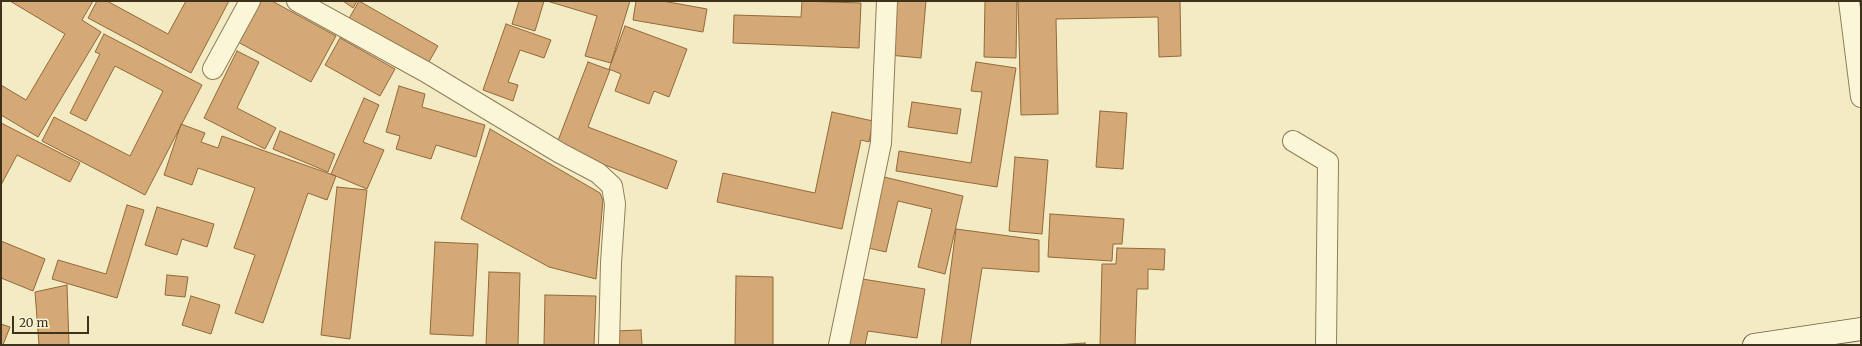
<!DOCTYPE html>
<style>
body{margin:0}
#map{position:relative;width:1862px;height:346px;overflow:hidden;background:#f3ebc4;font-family:Merriweather,serif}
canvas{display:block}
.frame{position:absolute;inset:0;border:2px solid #3f321d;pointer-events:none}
.scale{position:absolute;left:12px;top:316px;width:77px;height:18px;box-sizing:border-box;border:2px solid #3f321d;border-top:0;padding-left:5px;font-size:12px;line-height:14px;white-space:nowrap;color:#3f321d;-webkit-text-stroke:3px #f9f3d5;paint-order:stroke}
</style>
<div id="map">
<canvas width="1862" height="346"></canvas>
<div class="frame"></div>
<div class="scale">20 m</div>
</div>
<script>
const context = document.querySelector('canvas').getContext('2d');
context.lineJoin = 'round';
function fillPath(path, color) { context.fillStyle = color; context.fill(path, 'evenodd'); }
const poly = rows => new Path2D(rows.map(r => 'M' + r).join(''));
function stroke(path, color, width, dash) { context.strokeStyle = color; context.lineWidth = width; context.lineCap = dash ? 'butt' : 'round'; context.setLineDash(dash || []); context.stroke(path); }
const building = poly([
 [10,1,93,1,82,20,101,32,38,137,1,115,1,85,26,100,65,34,10,1],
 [97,1,107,1,168,34,186,1,229,1,191,73,88,18,97,1],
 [260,1,272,1,336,36,311,82,238,42,260,1],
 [343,1,357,1,353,8,343,1],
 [359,1,438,46,426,67,347,22,359,1],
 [519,1,544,1,535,31,512,24,519,1],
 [547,1,630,1,611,63,585,56,597,16,547,1],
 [636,1,663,1,707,9,703,32,633,20,636,1],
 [802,1,861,3,859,48,733,43,734,15,801,17,802,1],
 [893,1,926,1,921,58,889,55,893,1],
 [985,1,1017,1,1016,58,984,57,985,1],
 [1018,1,1180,1,1181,56,1159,57,1158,17,1056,19,1058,114,1021,115,1018,1],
 [506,24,551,40,544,58,520,50,508,82,518,85,513,101,483,90,506,24],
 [625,26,687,49,669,97,654,91,649,104,615,91,621,74,609,69,625,26],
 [104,34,202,85,145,195,42,141,54,117,130,156,163,91,115,66,86,121,70,113,100,54,95,52,104,34],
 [340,38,395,69,380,96,325,65,340,38],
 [237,51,259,62,237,108,276,128,265,149,204,118,237,51],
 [588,62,610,70,588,127,677,161,667,189,556,146,588,62],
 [976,62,1016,68,997,187,896,171,899,151,971,163,982,92,971,91,976,62],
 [399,86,425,94,422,107,485,125,476,157,436,145,431,159,396,149,400,136,386,132,399,86],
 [364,98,379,105,363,142,384,150,367,189,331,174,364,98],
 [912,102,961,109,957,134,908,127,912,102],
 [1100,111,1127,113,1123,169,1096,167,1100,111],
 [832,112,873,121,869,142,861,140,842,229,717,202,723,173,815,193,832,112],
 [1,123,80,163,70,182,17,155,1,185,1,123],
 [181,124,205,133,201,142,218,148,222,136,336,176,327,200,308,193,263,323,235,313,255,255,234,248,255,188,198,168,192,185,164,175,181,124],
 [490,129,600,193,603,200,596,279,549,267,461,219,490,129],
 [280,131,335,154,328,172,273,149,280,131],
 [1015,157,1048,160,1042,234,1009,231,1015,157],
 [880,176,963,196,945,274,918,267,932,209,898,201,886,252,864,247,880,176],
 [337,187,367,190,350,339,321,335,337,187],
 [127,205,144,210,117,298,52,279,58,260,106,274,127,205],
 [157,207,214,224,207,247,182,239,177,255,145,245,157,207],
 [1050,214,1124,219,1122,244,1113,244,1112,261,1048,257,1050,214],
 [956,229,1039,240,1039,272,982,268,970,345,941,345,956,229],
 [1,241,45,259,33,291,1,278,1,241],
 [435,242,478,244,473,336,430,334,435,242],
 [1117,248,1165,249,1164,270,1148,269,1148,289,1137,289,1135,345,1100,345,1102,264,1116,264,1117,248],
 [489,272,520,273,518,345,486,345,489,272],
 [167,275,188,277,185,297,165,295,167,275],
 [736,276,773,277,773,345,735,345,736,276],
 [856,278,925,289,917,338,868,331,865,345,846,345,856,278],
 [67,285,69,345,39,345,35,292,67,285],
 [545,295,596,296,594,345,544,345,545,295],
 [191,296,220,305,211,334,182,325,191,296],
 [1,324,10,327,3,345,1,345,1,324],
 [641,330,642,345,615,345,614,331,641,330],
 [1085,343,1085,345,1054,345,1085,343]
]);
fillPath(building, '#d5a976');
stroke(building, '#93683b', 1);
const minor = poly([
 [297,1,426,72,560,153,598,173,612,186,615,204,611,263,609,345],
 [1849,1,1861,97],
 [213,69,250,1],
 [1293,141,1328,162,1326,345],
 [839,345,881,143,887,1]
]);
const secondary = poly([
 [1754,345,1861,329]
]);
stroke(minor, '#907d58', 22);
stroke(secondary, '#725d3b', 24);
stroke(minor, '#fcf6d9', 20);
stroke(secondary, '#fcf6d9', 22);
</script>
